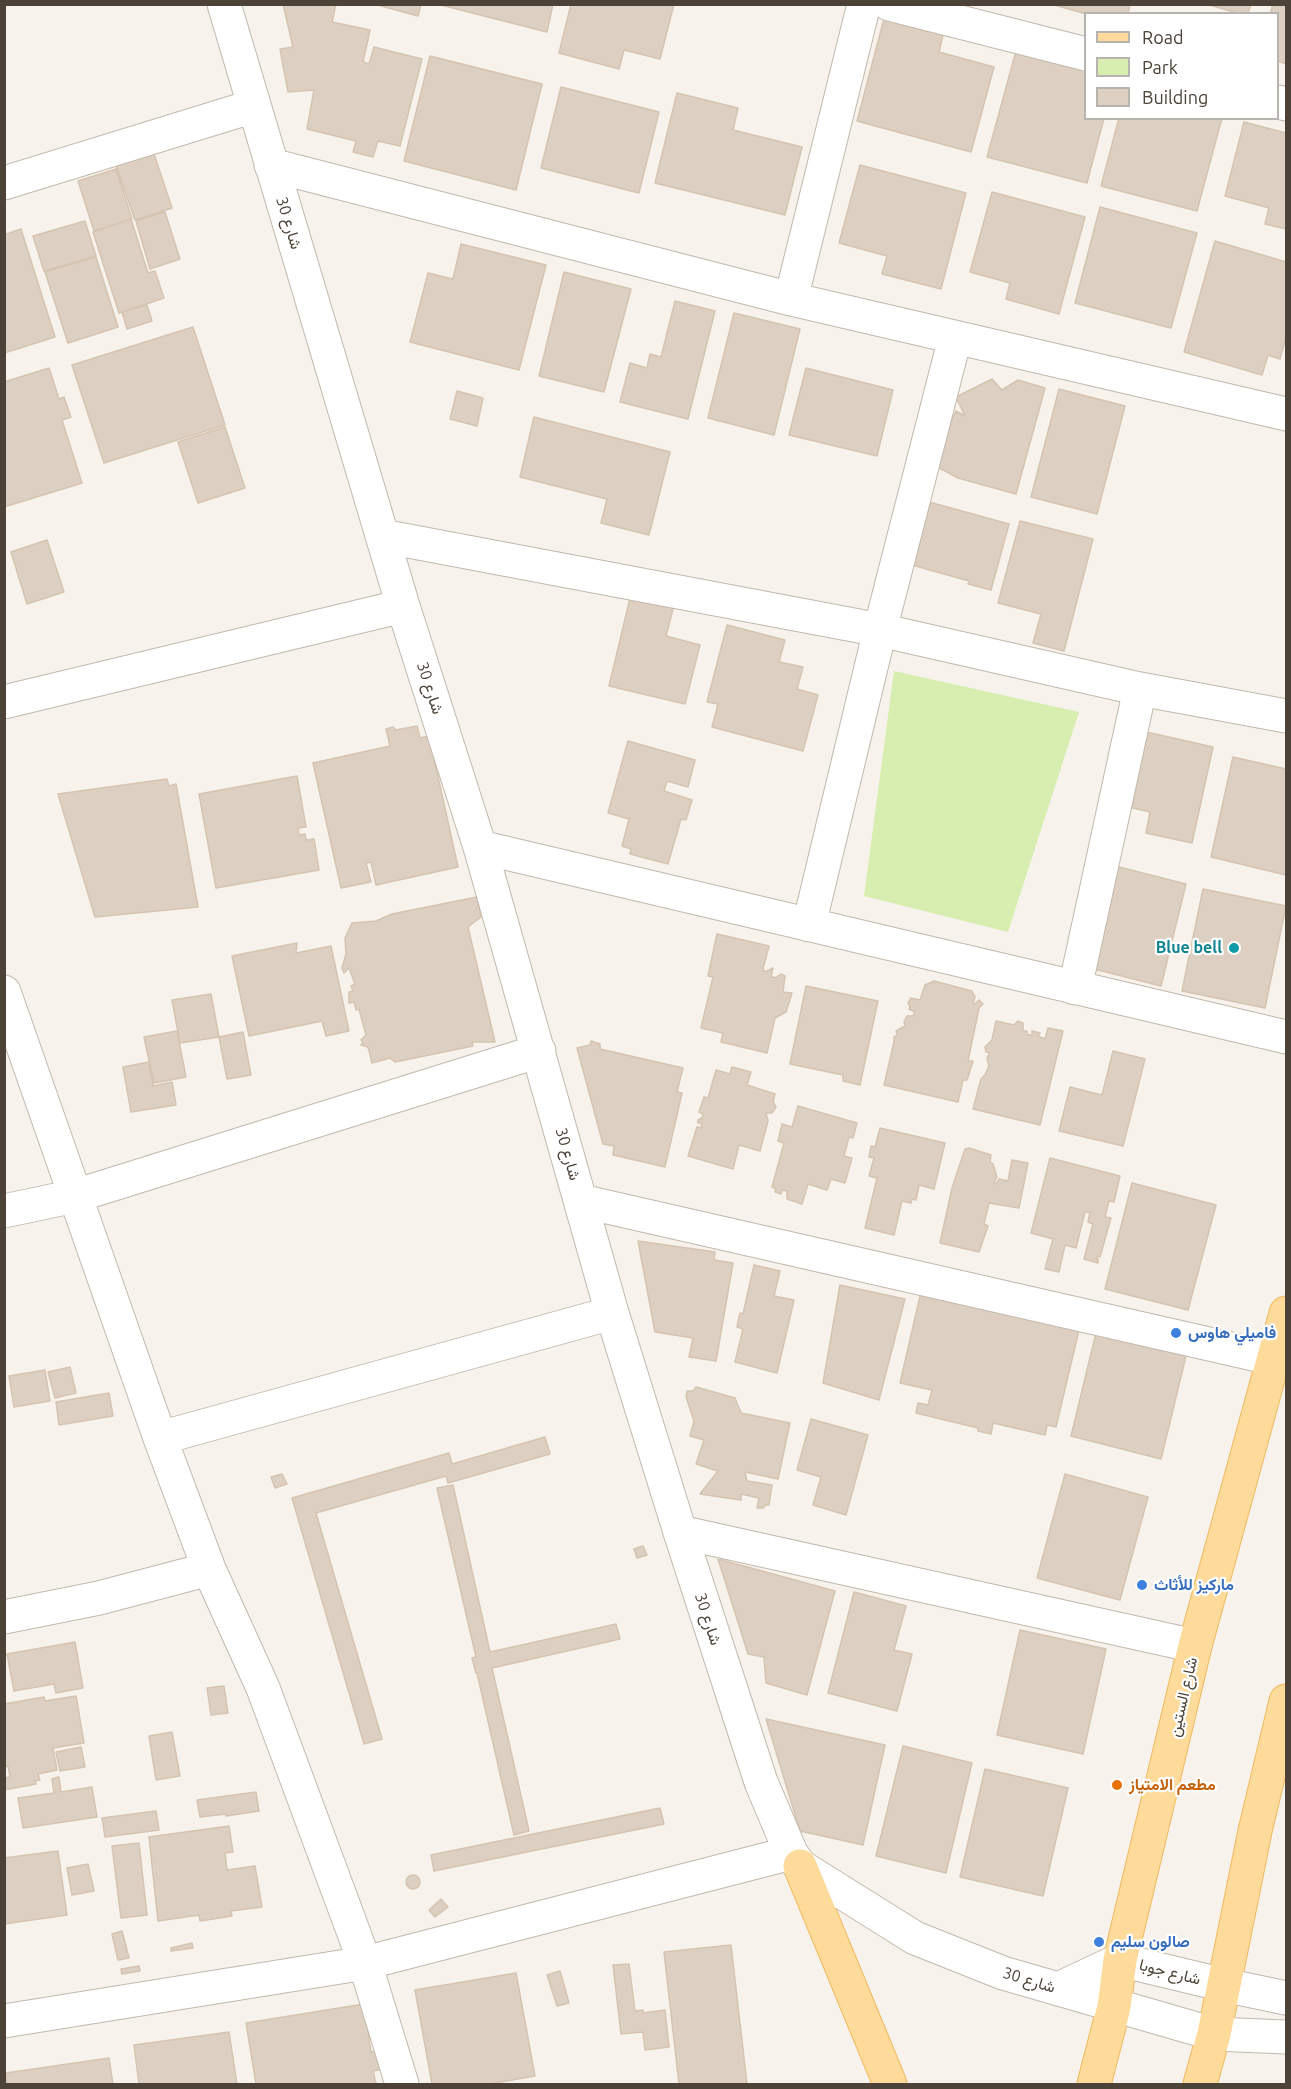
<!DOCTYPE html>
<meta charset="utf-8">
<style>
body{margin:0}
#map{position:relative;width:1291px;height:2089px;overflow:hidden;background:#f7f2eb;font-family:Ubuntu,sans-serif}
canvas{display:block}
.frame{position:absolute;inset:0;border:6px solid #4c4237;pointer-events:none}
.legend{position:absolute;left:1084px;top:12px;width:195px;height:108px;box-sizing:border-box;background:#fff;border:2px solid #b7b3af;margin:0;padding:8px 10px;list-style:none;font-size:18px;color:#4c4237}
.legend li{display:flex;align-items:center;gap:12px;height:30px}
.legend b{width:30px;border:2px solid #b7b3af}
</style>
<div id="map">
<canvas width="1291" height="2089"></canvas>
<div class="frame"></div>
<ul class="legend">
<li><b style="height:8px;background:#ffdb9b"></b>Road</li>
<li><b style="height:16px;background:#d7eeb0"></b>Park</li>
<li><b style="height:16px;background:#ddd0c2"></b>Building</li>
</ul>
</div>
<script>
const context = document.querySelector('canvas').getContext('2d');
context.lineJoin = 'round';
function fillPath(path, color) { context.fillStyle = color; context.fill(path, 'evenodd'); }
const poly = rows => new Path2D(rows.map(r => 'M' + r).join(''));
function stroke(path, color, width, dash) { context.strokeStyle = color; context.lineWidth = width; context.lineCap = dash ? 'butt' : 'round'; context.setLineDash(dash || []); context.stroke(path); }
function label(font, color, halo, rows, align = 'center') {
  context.font = font + ' Ubuntu,Vazirmatn,sans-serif'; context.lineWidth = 4.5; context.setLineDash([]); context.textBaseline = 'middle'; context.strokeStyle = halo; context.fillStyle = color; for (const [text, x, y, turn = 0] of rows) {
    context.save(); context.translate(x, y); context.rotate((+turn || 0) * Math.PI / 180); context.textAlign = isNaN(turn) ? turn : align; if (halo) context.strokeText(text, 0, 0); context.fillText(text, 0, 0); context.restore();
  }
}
fillPath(poly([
 [894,671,1079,712,1008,932,864,896]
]), '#d7eeb0');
const building = poly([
 [283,4,336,4,332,22,370,30,363,62,369,64,374,47,422,59,400,146,378,141,373,157,353,152,356,141,307,129,314,90,288,92,280,49,293,47,283,4],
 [374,4,421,4,418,16,374,4],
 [437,4,553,4,547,32,437,4],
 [571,4,674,4,660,59,624,50,619,69,559,53,571,4],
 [1051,4,1130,4,1128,14,1086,14,1051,4],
 [1206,4,1251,4,1248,14,1241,14,1206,4],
 [1273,4,1286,4,1286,64,1278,61,1278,14,1270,14,1273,4],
 [884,19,943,35,939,52,994,67,971,152,857,121,884,19],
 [1016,51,1086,69,1086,118,1104,118,1087,183,987,157,1016,51],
 [430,56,542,84,516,190,404,161,430,56],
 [561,87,659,112,639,193,541,168,561,87],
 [677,93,738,108,733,130,802,147,785,215,655,183,677,93],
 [1119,118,1222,118,1197,211,1101,186,1119,118],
 [1244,122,1286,133,1286,229,1265,224,1269,208,1225,196,1244,122],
 [150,142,172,208,135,220,112,154,150,142],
 [860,165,966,193,941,289,882,274,887,256,839,243,860,165],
 [116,169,132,219,94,231,78,181,116,169],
 [992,192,1085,217,1059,314,1006,299,1010,283,970,272,992,192],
 [1100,207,1197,233,1171,328,1075,303,1100,207],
 [165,212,180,259,150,269,136,221,165,212],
 [131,219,148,273,155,271,164,298,119,313,93,232,131,219],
 [85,221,96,256,44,271,33,236,85,221],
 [21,229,55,337,4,353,4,235,21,229],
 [1215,241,1286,262,1286,337,1280,359,1268,355,1262,375,1184,352,1215,241],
 [461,244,546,265,519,370,410,342,428,273,453,279,461,244],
 [96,257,118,327,68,343,45,272,96,257],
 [564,272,631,289,604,392,539,376,564,272],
 [675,301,715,311,688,419,620,402,630,363,647,368,650,354,661,357,675,301],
 [147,305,152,321,127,329,122,312,147,305],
 [734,313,800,329,774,435,708,418,734,313],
 [193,327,225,425,104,463,72,365,193,327],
 [49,368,59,399,64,397,71,417,62,420,82,483,4,507,4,382,49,368],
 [806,368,893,390,877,456,789,435,806,368],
 [992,379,1002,390,1018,380,1045,388,1016,494,958,478,930,463,956,411,965,416,956,397,992,379],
 [1059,389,1125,406,1097,514,1031,497,1059,389],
 [457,391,483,398,477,426,450,419,457,391],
 [534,417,670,452,649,535,601,523,607,499,520,477,534,417],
 [225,427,245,488,198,503,178,442,225,427],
 [929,502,1009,524,991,590,968,584,969,581,912,565,929,502],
 [1020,521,1093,539,1064,651,1033,643,1041,614,998,603,1020,521],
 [47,540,64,592,27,604,11,552,47,540],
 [631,594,674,605,666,636,700,645,685,704,609,686,631,594],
 [727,625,785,640,779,662,803,667,797,689,818,695,803,751,712,727,718,704,707,702,727,625],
 [417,726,420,738,429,736,458,867,376,885,371,862,366,863,371,882,341,888,313,763,390,746,386,729,393,727,396,730,417,726],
 [1142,731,1213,747,1192,843,1146,833,1150,812,1125,806,1142,731],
 [628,741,695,760,688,787,667,781,664,791,692,800,686,820,681,819,668,864,630,854,631,849,622,846,629,819,608,813,628,741],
 [1233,757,1286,769,1286,875,1211,857,1233,757],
 [297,776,306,827,298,828,299,835,305,834,306,840,314,839,319,870,216,888,199,794,297,776],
 [167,779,169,786,176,784,198,907,95,917,58,794,167,779],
 [1111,865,1186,884,1161,986,1082,966,1111,865],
 [1203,889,1286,906,1265,1008,1182,991,1203,889],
 [477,897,481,917,468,927,495,1042,472,1042,473,1046,395,1062,390,1058,372,1063,368,1047,361,1045,363,1042,361,1040,366,1035,359,1009,356,1010,354,1002,349,1003,349,992,353,991,351,986,355,984,349,968,344,973,342,968,346,954,345,938,352,923,376,921,392,914,477,897],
 [717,934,769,946,763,969,765,972,773,968,771,976,775,978,781,974,785,976,783,992,792,993,786,1012,775,1018,767,1053,721,1042,723,1033,701,1028,713,977,708,976,717,934],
 [297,943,296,953,331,946,349,1031,326,1036,322,1021,249,1036,232,956,297,943],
 [934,981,972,991,975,997,973,1003,975,1004,979,1000,983,1004,979,1008,968,1061,973,1061,967,1080,963,1080,958,1102,884,1085,894,1042,894,1037,897,1035,896,1031,905,1026,904,1022,907,1016,913,1016,915,1012,909,1009,910,1006,908,1003,911,998,920,1000,925,985,934,981],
 [806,986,878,1001,860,1085,843,1081,843,1075,790,1064,806,986],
 [211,994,219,1037,180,1043,172,1000,211,994],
 [996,1021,1014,1025,1018,1021,1023,1023,1023,1031,1027,1031,1027,1034,1032,1036,1032,1031,1040,1033,1038,1036,1045,1039,1048,1028,1063,1031,1040,1125,973,1109,981,1079,985,1075,989,1066,987,1058,990,1053,986,1052,985,1047,992,1040,996,1021],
 [177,1031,186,1077,154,1083,144,1037,177,1031],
 [243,1032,251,1075,227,1079,219,1037,243,1032],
 [591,1041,600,1044,600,1049,683,1068,677,1092,682,1093,665,1167,613,1155,614,1146,603,1144,577,1048,590,1045,591,1041],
 [1113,1051,1145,1059,1123,1146,1059,1131,1070,1087,1102,1095,1113,1051],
 [149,1062,153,1086,172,1082,176,1105,131,1112,123,1067,149,1062],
 [732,1067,751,1072,747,1085,775,1094,773,1102,776,1107,772,1113,766,1113,768,1121,760,1151,739,1145,733,1169,688,1156,697,1127,702,1128,701,1123,698,1123,698,1120,702,1118,703,1114,699,1112,704,1097,708,1098,716,1070,730,1074,732,1067],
 [798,1106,857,1123,853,1138,849,1137,844,1156,852,1158,845,1183,831,1179,827,1190,808,1184,802,1204,787,1199,787,1191,782,1190,781,1194,775,1192,776,1189,772,1187,784,1143,778,1141,782,1124,792,1127,798,1106],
 [880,1128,945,1143,934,1189,919,1185,916,1200,912,1199,911,1203,902,1201,894,1235,865,1228,877,1178,869,1176,874,1158,869,1157,871,1146,875,1147,880,1128],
 [969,1148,991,1155,990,1162,993,1164,997,1177,994,1182,996,1184,999,1179,1008,1181,1012,1160,1028,1163,1019,1208,989,1203,984,1224,988,1226,979,1252,940,1243,952,1188,965,1149,969,1148],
 [1050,1158,1120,1176,1114,1202,1109,1201,1105,1217,1111,1218,1100,1257,1098,1256,1096,1259,1098,1259,1098,1263,1084,1259,1093,1224,1088,1222,1090,1212,1085,1212,1076,1248,1065,1245,1059,1272,1045,1269,1053,1239,1031,1233,1050,1158],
 [1132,1183,1216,1205,1188,1310,1105,1289,1132,1183],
 [638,1241,715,1252,714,1260,733,1263,716,1361,689,1357,693,1338,655,1332,638,1241],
 [754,1265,780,1271,774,1296,794,1300,777,1373,735,1362,743,1329,737,1327,740,1313,743,1314,754,1265],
 [840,1285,905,1299,879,1400,823,1383,840,1285],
 [921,1292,1079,1330,1056,1427,1047,1425,1045,1435,993,1423,991,1434,978,1431,978,1428,916,1413,918,1403,928,1405,932,1390,900,1383,921,1292],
 [1096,1333,1186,1356,1161,1459,1071,1436,1096,1333],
 [70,1367,76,1393,55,1398,48,1372,70,1367],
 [45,1370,50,1401,14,1407,9,1376,45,1370],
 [696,1387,735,1398,741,1413,790,1423,778,1479,745,1472,747,1481,772,1485,769,1505,766,1505,763,1508,757,1508,759,1498,741,1494,741,1500,700,1494,718,1471,696,1464,704,1440,690,1436,694,1421,686,1397,687,1391,693,1391,696,1387],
 [109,1393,113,1416,59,1425,56,1402,109,1393],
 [811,1419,868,1435,846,1515,813,1505,821,1477,797,1470,811,1419],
 [545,1437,550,1454,448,1483,446,1476,316,1513,382,1739,364,1744,292,1498,449,1453,452,1464,545,1437],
 [282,1474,287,1484,275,1488,271,1477,282,1474],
 [1065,1474,1148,1497,1120,1600,1037,1578,1065,1474],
 [453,1485,490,1652,616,1624,620,1639,492,1668,529,1831,514,1835,477,1673,476,1673,472,1658,476,1657,437,1488,453,1485],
 [643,1546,647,1555,637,1558,634,1549,643,1546],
 [718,1559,835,1591,807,1695,766,1683,764,1657,748,1654,718,1559],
 [854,1592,906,1606,894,1650,912,1654,897,1711,828,1693,854,1592],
 [1020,1630,1106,1649,1083,1754,997,1735,1020,1630],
 [75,1642,83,1688,56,1693,54,1684,14,1691,7,1654,75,1642],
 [224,1686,228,1713,211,1715,207,1688,224,1686],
 [76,1696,84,1743,53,1748,57,1770,38,1774,40,1780,35,1781,36,1784,4,1790,4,1778,10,1777,8,1766,4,1767,4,1704,44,1697,45,1701,76,1696],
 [766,1719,885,1745,863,1845,800,1831,766,1719],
 [172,1732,180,1776,156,1780,149,1736,172,1732],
 [903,1746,972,1763,946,1873,876,1856,903,1746],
 [81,1747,85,1767,60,1771,56,1752,81,1747],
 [985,1769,1068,1788,1043,1896,960,1877,985,1769],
 [59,1777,61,1792,92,1787,97,1817,23,1828,18,1798,54,1793,52,1779,59,1777],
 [256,1792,259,1811,226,1816,226,1814,200,1817,197,1800,256,1792],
 [660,1808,664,1824,434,1871,431,1855,660,1808],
 [156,1811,159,1830,105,1837,102,1818,156,1811],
 [229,1826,233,1852,225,1853,227,1870,255,1866,262,1907,231,1911,232,1916,200,1921,199,1915,158,1921,149,1837,229,1826],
 [139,1843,147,1915,121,1918,112,1846,139,1843],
 [58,1851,67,1915,4,1924,4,1858,58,1851],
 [88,1864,94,1891,72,1895,67,1868,88,1864],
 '406 1882a7 7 0 1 1 14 0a7 7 0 1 1-14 0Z',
 [441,1899,448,1907,435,1917,429,1910,441,1899],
 [122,1931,129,1958,118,1960,112,1934,122,1931],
 [192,1943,193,1948,171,1951,171,1948,192,1943],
 [731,1945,747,2084,679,2084,664,1952,731,1945],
 [629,1964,635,2011,643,2010,643,2013,665,2010,669,2047,645,2050,643,2032,621,2034,613,1965,629,1964],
 [139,1966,140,1971,122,1974,121,1969,139,1966],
 [560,1971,569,2003,557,2006,547,1975,560,1971],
 [516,1973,535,2076,489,2084,432,2084,415,1990,516,1973],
 [364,2004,371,2052,385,2049,389,2068,373,2071,376,2084,256,2084,246,2023,364,2004],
 [229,2032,237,2084,139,2084,134,2045,229,2032],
 [109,2058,113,2084,7,2084,6,2073,109,2058]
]);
fillPath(building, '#ddd0c2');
stroke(building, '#d5c4b1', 1.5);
const minor = poly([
 [224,4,403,606,480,847,612,1313,680,1532,761,1782,791,1853,800,1866,915,1938,1003,1973,1214,2034,1286,2037],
 [889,4,1086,54],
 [1278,102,1286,104],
 [271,165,791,299,1286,414],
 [4,183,254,106],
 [791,299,864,4],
 [382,536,880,630,1140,689,1286,716],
 [4,702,403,606],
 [480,847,1286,1037],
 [809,925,880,630,955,338],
 [1075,988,1140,689],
 [4,992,160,1438,209,1569,263,1688,365,1963,402,2084],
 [581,1201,1275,1359],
 [4,1211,75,1196,539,1051],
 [160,1438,612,1313],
 [680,1532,1195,1646],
 [4,1617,99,1598,209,1569],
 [1058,1989,1120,1960,1224,1985,1286,1998],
 [4,2021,365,1963,791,1853]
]);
const major = poly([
 [800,1866,890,2084],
 [1094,2084,1114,2007,1120,1960,1195,1646,1286,1313],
 [1200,2084,1214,2034,1255,1831,1286,1701]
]);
stroke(minor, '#c3b9ac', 35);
stroke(major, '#f0b95f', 35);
stroke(minor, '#fff', 33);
stroke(major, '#ffdb9b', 33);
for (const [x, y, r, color] of [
 [1234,948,6,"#0f9aa8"],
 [1176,1333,6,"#3f7fe0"],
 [1142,1585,6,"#3f7fe0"],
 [1117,1785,6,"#e8710a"],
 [1099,1942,6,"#3f7fe0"]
]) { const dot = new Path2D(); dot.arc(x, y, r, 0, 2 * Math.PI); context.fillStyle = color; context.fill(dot); stroke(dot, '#fff', 2); }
label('16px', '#4c4237', '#fff', [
 ["شارع 30",289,223,73],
 ["شارع 30",430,688,72],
 ["شارع 30",568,1154,74],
 ["شارع 30",708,1619,72],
 ["شارع الستين",1183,1697,-77],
 ["شارع جوبا",1170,1972,14],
 ["شارع 30",1029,1980,17]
]);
label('bold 16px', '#0d838f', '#fff', [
 ["Blue bell",1222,948]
], 'right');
label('bold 16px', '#366cbe', '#fff', [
 ["فاميلي هاوس",1188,1333],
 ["ماركيز للأثاث",1154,1585],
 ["صالون سليم",1111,1942]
], 'left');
label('bold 16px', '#c56008', '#fff', [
 ["مطعم الامتياز",1129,1785]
], 'left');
</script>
